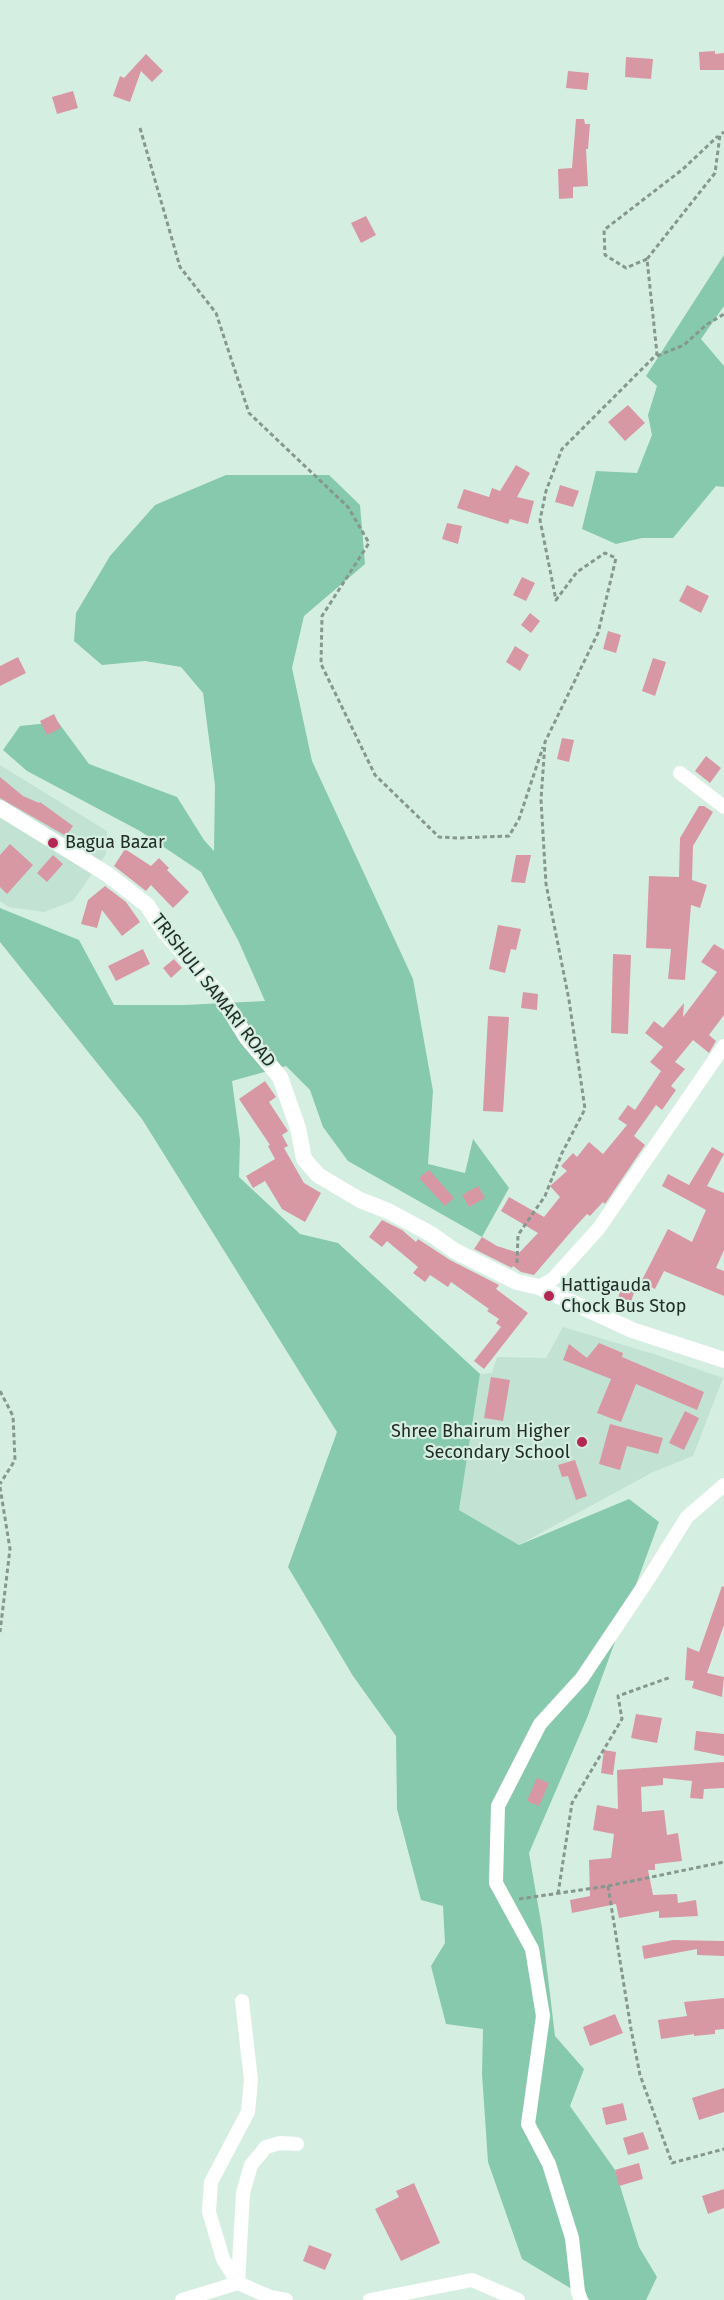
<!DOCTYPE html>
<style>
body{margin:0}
canvas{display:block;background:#d5eee2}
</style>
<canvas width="724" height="2300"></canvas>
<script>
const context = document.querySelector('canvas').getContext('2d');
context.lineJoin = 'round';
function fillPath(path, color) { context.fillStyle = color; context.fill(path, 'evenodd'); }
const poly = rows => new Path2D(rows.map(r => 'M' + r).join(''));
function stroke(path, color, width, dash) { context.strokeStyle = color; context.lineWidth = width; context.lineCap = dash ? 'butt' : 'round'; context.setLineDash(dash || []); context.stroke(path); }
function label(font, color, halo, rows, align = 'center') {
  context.font = font + ' "Fira Sans",sans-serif'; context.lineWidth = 4.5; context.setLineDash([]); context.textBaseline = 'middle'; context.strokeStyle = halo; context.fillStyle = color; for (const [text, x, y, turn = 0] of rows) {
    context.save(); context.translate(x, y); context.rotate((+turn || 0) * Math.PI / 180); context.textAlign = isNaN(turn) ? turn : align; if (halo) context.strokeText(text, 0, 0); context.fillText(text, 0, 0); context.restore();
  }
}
fillPath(poly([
 [0,765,107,831,106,854,73,901,44,912,8,907,0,901],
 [563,1327,657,1355,723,1378,693,1456,653,1472,519,1545,459,1510,480,1374,492,1373,497,1357,546,1358]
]), '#c2e2d4');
fillPath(poly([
 [724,255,724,306,701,339,724,366,724,487,716,486,673,538,642,538,616,544,582,529,596,471,637,473,652,435,648,415,657,386,646,376],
 [226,475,329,475,360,505,365,564,304,616,292,668,312,761,413,979,433,1091,428,1164,465,1173,473,1139,509,1188,482,1237,348,1161,323,1127,310,1090,286,1066,232,1081,240,1140,239,1177,300,1234,338,1243,480,1374,459,1510,519,1545,629,1499,659,1522,587,1718,529,1853,542,1928,555,2036,584,2069,570,2106,615,2170,639,2247,657,2277,646,2300,590,2300,522,2259,488,2162,482,2074,483,2029,446,2024,431,1966,445,1943,443,1906,421,1900,397,1809,396,1736,353,1676,288,1567,337,1432,142,1119,0,942,0,908,79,940,114,1005,185,1005,265,1001,238,940,201,872,140,831,27,771,3,750,20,726,58,722,89,764,177,797,204,840,214,851,215,785,203,693,181,667,145,661,102,665,74,641,76,613,110,556,155,505]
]), '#87c9ad');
fillPath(poly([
 [715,51,715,54,724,53,724,70,700,70,699,52],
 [146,54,163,71,152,82,141,71,130,102,113,96,120,76,124,78],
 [626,57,653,59,651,79,625,77],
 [568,71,589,73,587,90,566,88],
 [73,91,78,108,57,114,52,97],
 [576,119,584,119,585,124,590,124,588,149,586,149,588,186,573,187,573,198,559,199,558,169,572,168],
 [366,216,376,235,361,243,351,223],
 [628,405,645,423,625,441,608,422],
 [516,465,530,473,517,497,534,501,528,524,510,519,508,524,457,508,464,489,489,497,492,488,500,491],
 [560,485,579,491,573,507,555,502],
 [447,523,462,526,458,544,442,539],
 [522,577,535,583,526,601,513,595],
 [687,585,709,596,701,613,679,601],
 [530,613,540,621,531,633,521,625],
 [608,631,621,635,616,653,603,649],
 [515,646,529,655,520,671,506,662],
 [18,657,26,673,0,686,0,666],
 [653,658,666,662,655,696,642,691],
 [54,714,61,728,47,735,40,721],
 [562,738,574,740,569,762,557,759],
 [706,756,721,768,710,783,695,771],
 [0,777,23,796,39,803,40,802,73,826,66,836,0,798],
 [699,806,704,806,713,812,693,846,692,880,707,885,700,908,691,905,685,980,668,979,671,949,646,948,649,876,679,877,680,838],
 [10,844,33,865,7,894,0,887,0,855],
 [125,849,151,866,159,858,169,868,167,870,189,892,173,908,151,885,146,891,114,866],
 [53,855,63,864,47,882,37,873],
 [516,855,531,855,525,883,511,882],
 [105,886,126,902,140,922,122,936,102,910,97,928,81,924,88,900],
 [498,925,521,929,516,950,511,949,505,973,489,969],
 [714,944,724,950,724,1015,709,1035,716,1041,709,1053,693,1040,675,1062,685,1069,671,1086,676,1090,662,1110,656,1105,634,1136,645,1145,605,1204,603,1202,590,1216,587,1214,575,1227,534,1275,521,1272,513,1266,512,1268,474,1249,482,1237,497,1246,519,1253,538,1233,501,1211,509,1197,544,1217,560,1197,550,1186,567,1171,561,1166,573,1153,577,1157,589,1142,603,1154,627,1125,618,1119,628,1105,635,1110,661,1071,650,1062,663,1047,645,1033,654,1021,663,1028,684,1003,683,1017,717,972,701,962],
 [143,949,150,964,116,981,108,966],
 [613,954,631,955,628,1034,611,1033],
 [174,959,182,968,171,978,163,968],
 [523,992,538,994,537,1010,521,1008],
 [488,1016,509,1017,503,1112,483,1111],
 [265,1081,276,1097,269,1102,288,1131,282,1135,288,1146,284,1148,304,1183,321,1193,305,1222,282,1209,265,1181,253,1188,246,1176,275,1159,268,1146,270,1145,239,1099],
 [712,1147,724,1154,707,1186,724,1193,724,1250,716,1268,724,1271,724,1296,664,1271,655,1289,641,1282,668,1229,692,1242,706,1210,662,1186,668,1174,689,1185],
 [429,1170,454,1198,445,1206,419,1178],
 [478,1186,485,1198,469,1207,462,1195],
 [382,1220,402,1230,416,1242,418,1239,450,1260,499,1285,496,1289,528,1313,484,1369,474,1361,501,1327,496,1323,499,1319,487,1311,489,1309,451,1282,448,1287,430,1275,425,1282,413,1273,418,1267,387,1241,382,1247,369,1237],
 [624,1279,637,1283,631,1302,618,1298],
 [599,1343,623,1353,622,1357,704,1392,697,1410,636,1384,621,1422,597,1413,611,1379,563,1360,569,1344,587,1358],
 [491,1377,510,1380,503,1421,484,1418],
 [685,1411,699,1418,684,1450,669,1443],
 [610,1424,663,1438,658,1454,627,1446,620,1470,599,1464],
 [575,1460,587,1496,576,1500,568,1476,562,1477,558,1465],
 [722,1586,724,1587,724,1625,707,1673,724,1677,722,1697,692,1688,694,1681,685,1680,687,1647,699,1652],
 [636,1714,662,1718,657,1743,631,1738],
 [696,1731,724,1734,724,1756,694,1750],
 [604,1750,616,1752,613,1775,601,1773],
 [724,1762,724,1788,704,1789,703,1799,690,1798,692,1781,663,1778,663,1785,641,1787,642,1812,664,1810,667,1835,678,1833,682,1861,655,1864,655,1870,648,1870,653,1895,677,1894,678,1903,696,1900,698,1916,659,1918,659,1911,619,1918,616,1904,572,1913,570,1900,590,1896,589,1860,611,1858,614,1834,593,1830,597,1805,618,1809,617,1770],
 [537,1778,549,1783,539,1806,527,1801],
 [673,1940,724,1941,724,1956,697,1955,697,1949,644,1959,642,1946],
 [724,1998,724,2029,715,2030,715,2034,694,2036,694,2034,661,2039,658,2020,687,2016,684,2002],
 [615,2014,623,2033,590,2046,583,2027],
 [724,2088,724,2112,699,2120,692,2098],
 [623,2103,627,2120,606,2125,602,2108],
 [643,2132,649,2149,628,2155,623,2138],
 [639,2163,643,2179,619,2186,615,2170],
 [414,2183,440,2243,401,2261,375,2209,399,2197,396,2191],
 [724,2189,724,2208,708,2214,702,2196],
 [309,2245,332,2254,325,2270,303,2261]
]), '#d898a3');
stroke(poly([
 [140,128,180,267,216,313,249,413,348,507,369,543,322,616,321,664,375,775,439,837,457,838,509,836,519,819,543,747],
 [647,259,626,268,605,255,604,230,683,169,718,136],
 [657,356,684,345,706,325,724,314],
 [517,1263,518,1235,545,1196,562,1153,585,1109,569,1000,546,884,541,800,545,742,598,633,616,558,605,553,577,572,556,600,540,520,546,491,562,449,657,354,647,259,715,173,720,135,724,132],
 [0,1391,13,1416,15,1460,0,1484],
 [0,1487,10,1549,0,1632],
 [608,1886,631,2029,640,2075,672,2163,724,2149],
 [558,1894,572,1803,622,1719,618,1696,671,1677],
 [519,1899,608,1886,724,1862]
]), '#85978e', 3, [4.5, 3]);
stroke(poly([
 [680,773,724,807],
 [539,1287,553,1279,599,1228,724,1046],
 [242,2001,251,2080,248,2112,211,2182,209,2212,223,2259,238,2283,270,2297,286,2300],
 [182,2300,238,2283,243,2193,251,2165,266,2147,280,2143,297,2144],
 [370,2300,472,2280,518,2300],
 [581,2300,578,2292,572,2238,549,2164,528,2124,543,2016,532,1949,496,1883,498,1806,540,1724,582,1678,649,1578,687,1517,724,1485]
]), '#fff', 14);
stroke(poly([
 [0,808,107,874,147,905,164,931,222,998,247,1038,280,1077,298,1128,304,1159,318,1175,360,1200,388,1211,431,1234,455,1251,517,1282,539,1287,632,1330,724,1360]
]), '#fff', 16);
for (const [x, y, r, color] of [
 [53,843,6,"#b52655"],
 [549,1296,6,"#b52655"],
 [582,1442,6,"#b52655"]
]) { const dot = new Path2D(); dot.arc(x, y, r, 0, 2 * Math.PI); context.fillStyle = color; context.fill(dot); stroke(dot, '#d5eee2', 2); }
label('18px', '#232d28', '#d5eee2', [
 ["Bagua Bazar",65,843],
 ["Hattigauda",561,1286],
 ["Chock Bus Stop",561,1307],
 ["Shree Bhairum Higher",570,1432,"right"],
 ["Secondary School",570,1453,"right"]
], 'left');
label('18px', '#232d28', '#d5eee2', [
 ["TRISHULI SAMARI ROAD",213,991,52]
]);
</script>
